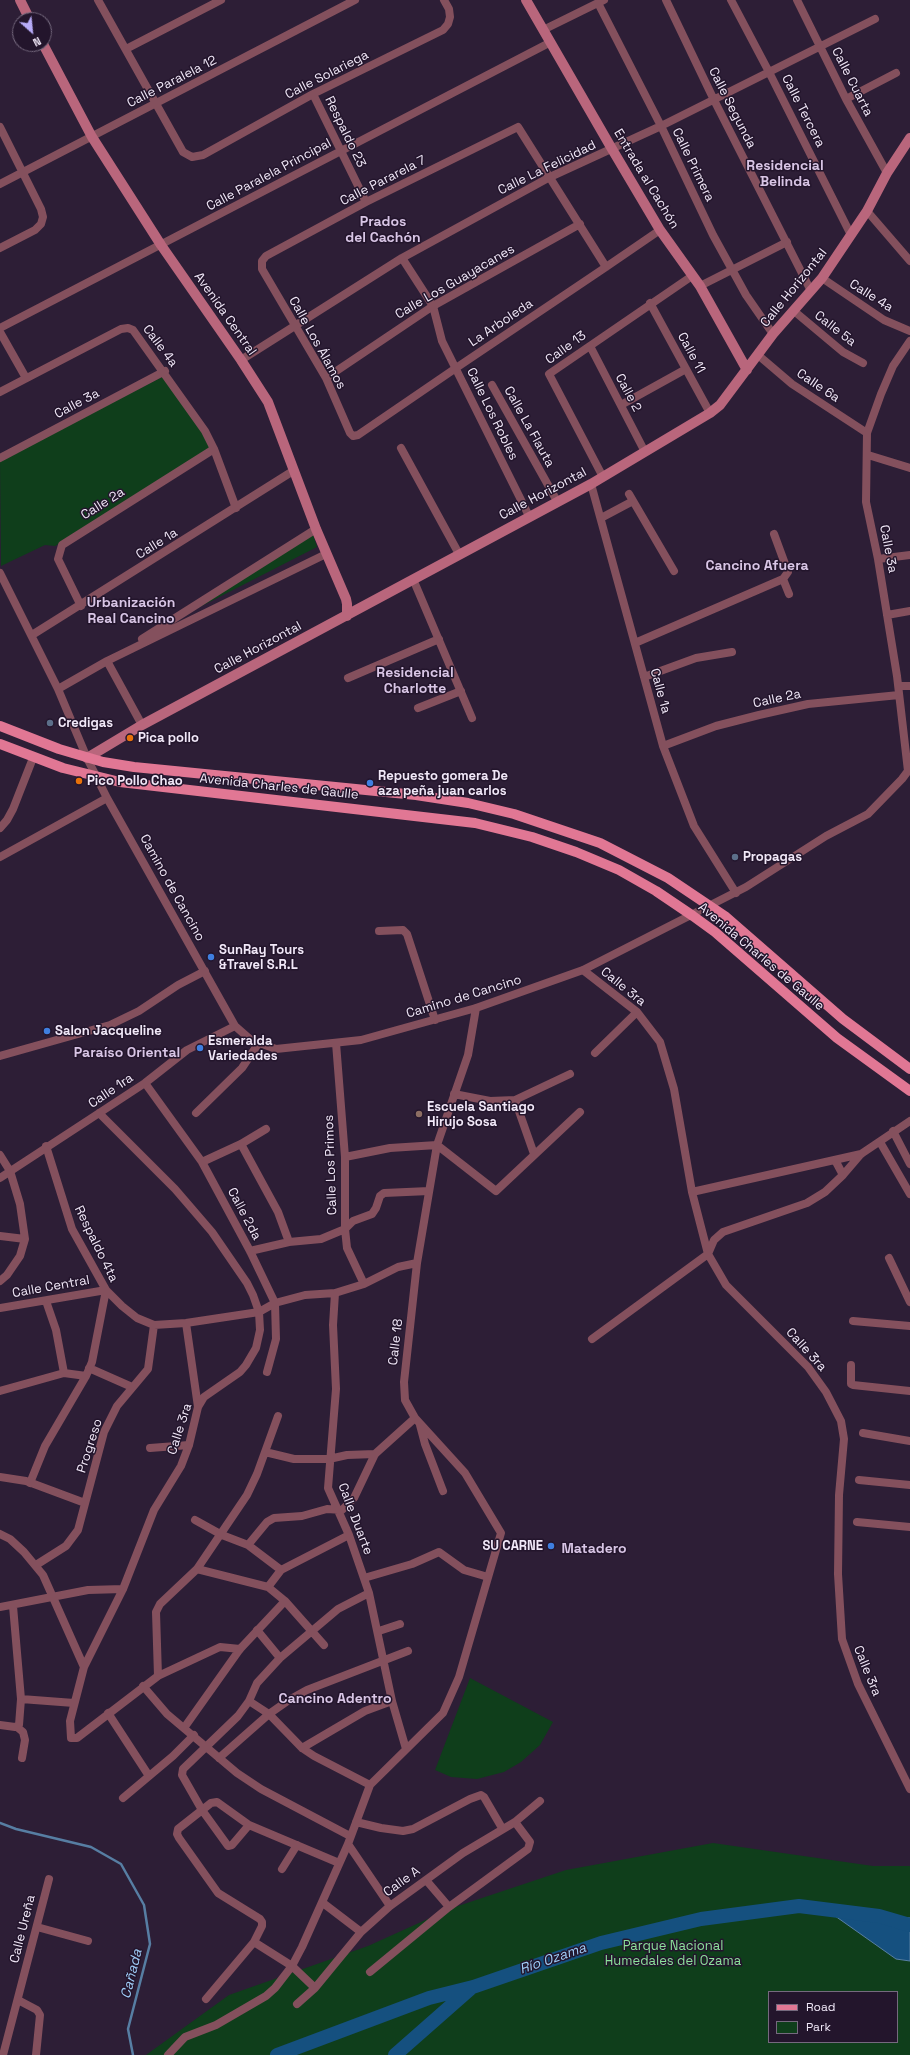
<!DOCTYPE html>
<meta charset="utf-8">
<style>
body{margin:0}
#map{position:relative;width:910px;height:2055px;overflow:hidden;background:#2d1e36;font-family:"Space Grotesk",sans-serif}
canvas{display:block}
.legend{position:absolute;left:768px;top:1991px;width:130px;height:52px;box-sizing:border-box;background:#23152c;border:1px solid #75697e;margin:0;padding:5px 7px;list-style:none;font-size:12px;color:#f1e8f8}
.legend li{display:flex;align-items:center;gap:8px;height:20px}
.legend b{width:20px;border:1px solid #75697e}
.north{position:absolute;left:12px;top:12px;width:40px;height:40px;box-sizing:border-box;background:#23152c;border:1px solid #75697e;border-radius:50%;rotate:153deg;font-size:11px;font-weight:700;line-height:16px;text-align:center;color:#f1e8f8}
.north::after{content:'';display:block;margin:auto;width:14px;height:18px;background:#b7abf8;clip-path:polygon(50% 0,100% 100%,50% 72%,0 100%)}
</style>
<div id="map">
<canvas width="910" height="2055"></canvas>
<ul class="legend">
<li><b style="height:5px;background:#e17794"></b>Road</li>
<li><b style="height:11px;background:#0f3e1b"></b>Park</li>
</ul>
<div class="north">N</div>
</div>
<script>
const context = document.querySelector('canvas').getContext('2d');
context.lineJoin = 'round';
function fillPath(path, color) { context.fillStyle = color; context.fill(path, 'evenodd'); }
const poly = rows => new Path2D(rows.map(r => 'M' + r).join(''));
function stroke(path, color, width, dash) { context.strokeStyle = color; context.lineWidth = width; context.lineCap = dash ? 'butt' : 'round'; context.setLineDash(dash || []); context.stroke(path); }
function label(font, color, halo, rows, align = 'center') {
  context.font = font + ' "Space Grotesk",sans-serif'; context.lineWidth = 3; context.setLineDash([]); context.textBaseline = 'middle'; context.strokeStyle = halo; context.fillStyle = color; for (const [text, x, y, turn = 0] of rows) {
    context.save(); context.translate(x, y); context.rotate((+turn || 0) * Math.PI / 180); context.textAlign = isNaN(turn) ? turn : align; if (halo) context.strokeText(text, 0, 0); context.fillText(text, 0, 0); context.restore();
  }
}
fillPath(poly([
 [164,376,205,433,211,450,55,546,45,545,1,566,0,460],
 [311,528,317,547,149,633],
 [470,1678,553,1722,540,1745,521,1762,504,1772,477,1779,451,1777,435,1770],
 [713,1843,873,1866,910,1866,910,2055,146,2055,229,1995,368,1946,452,1908,566,1870],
 [769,1992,897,1992,897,2042,769,2042]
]), '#0f3e1b');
const water = poly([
 [828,1911,910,1918,910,1961,896,1959,828,1911]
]);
fillPath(water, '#15507f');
stroke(water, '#577ea3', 1);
stroke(poly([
 [0,1823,16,1829,91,1847,121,1864,144,1905,150,1944,128,2029,133,2055]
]), '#577ea3', 2.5);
stroke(poly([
 [277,2055,429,1998,473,1987,601,1943,701,1919,799,1906,879,1916,910,1925],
 [395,2055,470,1989]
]), '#15507f', 14);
stroke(poly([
 [98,0,183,152,192,157,203,155,313,94,443,30,448,24,450,17,449,9,444,0],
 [666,0,714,100,811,291],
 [731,0,769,72,851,235],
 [797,0,846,99,887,173],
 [598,3,661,126,713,235,746,295,773,334],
 [543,30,604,0],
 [126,49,221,0],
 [313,94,366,202],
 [846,99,896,73],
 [0,127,41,209,43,217,41,224,35,230,0,248],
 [0,184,355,0],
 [867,211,910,261],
 [402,258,433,306,442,341,529,516],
 [606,267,518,127,366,202,266,256,262,261,262,269,326,378,350,433,353,436,358,435,456,368,606,267,660,230],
 [822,278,884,320,910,331],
 [700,286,787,242],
 [650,303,710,413],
 [794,311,843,352,863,363],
 [0,328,549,43],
 [0,332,26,378],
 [590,346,645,452],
 [758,355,792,384,867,433],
 [241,360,402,258,550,177,661,126,875,19],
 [326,378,433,306,580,224],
 [492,385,557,501],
 [0,392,121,329,128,328,133,330,205,431,214,449,236,508],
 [621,405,686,369],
 [401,448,459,554],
 [868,455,910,468],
 [0,458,165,371],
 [603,477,549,374,692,276],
 [591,484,663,746,694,826,736,893],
 [629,494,674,571],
 [601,518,633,501],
 [774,534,788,572,783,579],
 [878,559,910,555],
 [0,573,58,689,87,758,107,798,0,857],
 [413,579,472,718],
 [81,606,58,559,62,545,214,449],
 [887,615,910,611],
 [32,635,293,471],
 [142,639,316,529],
 [635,643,783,579,789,594],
 [107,661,142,725],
 [644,677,696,658,732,652],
 [348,678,439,639],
 [899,686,910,686],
 [58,689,107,661,326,554],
 [418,708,461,691],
 [663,746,716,726,759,715,808,704,899,695],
 [107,798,235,1026,251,1040,276,1049,361,1040,476,1008,583,970,746,887,826,836,868,814,902,779,908,771,897,676,878,559,866,502,867,433,881,394,893,366,910,341],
 [0,828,7,820,13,809,33,758],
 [379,931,403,930,407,934,435,1020],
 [583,970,637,1012,660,1042,674,1089,692,1192,708,1254,726,1285,808,1367,826,1392,841,1421,844,1439,839,1495,838,1574,842,1639,858,1684,910,1789],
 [336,1043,345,1157,345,1229,347,1248,364,1284],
 [595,1053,637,1012],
 [0,1056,110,1025,139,1011,178,985,205,971],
 [145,1083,202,1162,250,1251,275,1303,276,1339,267,1372],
 [454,1094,490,1101,515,1100,570,1074],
 [515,1100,534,1154],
 [99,1113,175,1189,212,1232,247,1283,253,1295,259,1312,260,1330,256,1348,246,1365,240,1372,204,1397,198,1407,189,1445,181,1466,154,1510,123,1589,84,1667,70,1721,71,1738,77,1738,158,1676,220,1647,240,1649],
 [196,1113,242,1068,258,1044],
 [893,1131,910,1164],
 [880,1142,910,1194],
 [241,1144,278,1212,289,1242],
 [0,1155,10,1171,20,1204,25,1239,20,1256,7,1275,0,1281],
 [345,1157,390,1148,437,1145,496,1191,580,1112],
 [835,1160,843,1175],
 [202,1162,241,1144,266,1129],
 [0,1178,145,1083,187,1050,235,1026],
 [692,1192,861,1154],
 [0,1236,25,1239],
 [250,1251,289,1242,321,1239,345,1229,353,1221,372,1214,376,1208,380,1196,384,1193,429,1191],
 [889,1258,910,1302],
 [335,1293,333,1325,336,1389,328,1488,349,1535,369,1593,392,1701,406,1749],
 [46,1301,56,1330,64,1373],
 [0,1308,106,1290,122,1306,137,1318,154,1325,186,1323,259,1312,275,1303,305,1295,335,1293,364,1284,398,1267,417,1263],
 [853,1321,910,1326],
 [186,1323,198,1407],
 [592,1339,708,1254,714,1240,723,1232,807,1203,825,1192,843,1175,861,1154,910,1121],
 [851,1365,851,1384,853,1385,910,1391],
 [89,1368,132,1387],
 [0,1391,64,1373,86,1376],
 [420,1425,425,1444,443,1491],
 [863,1433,910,1441],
 [150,1448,189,1445],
 [265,1452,294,1459,329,1459,347,1455,375,1454],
 [0,1477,26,1481,85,1503],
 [859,1480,910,1485],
 [30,1483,45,1446,86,1376,92,1362,106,1290,72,1229,46,1146],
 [195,1520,222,1535,248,1545,281,1570],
 [857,1522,910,1527],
 [0,1534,10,1539,24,1552,43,1575,84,1667],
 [248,1545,267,1522,274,1518,302,1516,327,1509,342,1510,354,1498,375,1454,415,1418],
 [36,1565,66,1546,78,1530,104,1432,117,1406,148,1369,154,1325],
 [197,1569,268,1587,285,1601,324,1645],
 [364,1578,412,1564,439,1552,464,1570,488,1577],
 [268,1587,281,1570,349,1535],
 [0,1607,88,1590,123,1589],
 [257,1630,280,1658],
 [379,1631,400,1624],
 [158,1676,156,1612,160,1604,197,1569,247,1495,257,1474,278,1416],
 [143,1686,167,1714,237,1773,261,1789,350,1836],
 [21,1699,74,1703],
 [249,1701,269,1714,302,1748,314,1756,370,1785],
 [108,1713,149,1776],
 [0,1725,15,1727,19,1725,21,1699,13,1606],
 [17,1727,23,1732,25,1740,22,1758],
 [184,1728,240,1649,285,1601],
 [302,1748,365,1711,392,1701],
 [219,1758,269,1714,289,1700,307,1690,408,1651],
 [123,1798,173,1756,194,1735],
 [356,1822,381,1828,403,1831,413,1829,470,1799,481,1795,484,1797,502,1828],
 [249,1825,232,1845,228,1846,202,1810,182,1775,183,1769,238,1716,249,1701,257,1683,280,1658,338,1609,369,1593],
 [348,1844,390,1906],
 [282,1869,297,1845],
 [426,1880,449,1907],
 [323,1903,361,1932],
 [37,1927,88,1941],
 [254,1942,292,1966,315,1988],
 [370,1972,449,1907,528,1849,530,1842,515,1822],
 [206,1999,254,1942,262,1926,262,1922,260,1919,218,1893,179,1838,177,1834,178,1829,211,1803,217,1802,249,1825,339,1863],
 [18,2000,37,2010,40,2015,36,2055],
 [297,2004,315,1988,361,1932,390,1906,463,1853,515,1822,540,1801],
 [3,2055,49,1879],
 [168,2055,185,2037,216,2025,266,1996,275,1988,292,1966,302,1947,348,1844,370,1785,443,1713,459,1677,501,1533,465,1473,415,1418,405,1400,404,1382,417,1263,437,1145,468,1055,476,1008]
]), '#84505d', 8);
stroke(poly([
 [20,0,30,20],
 [526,0,612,149,660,230,700,286,747,370],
 [43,44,92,137,161,245,241,360,268,402,316,529,346,599,347,604,347,616],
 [87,758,142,725,591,484,710,413,720,405,773,334,822,278,867,211,887,173,910,138]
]), '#b9667c', 10);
stroke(poly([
 [0,726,59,749,103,762,134,767,416,795,468,803,514,814,600,843,668,878,726,917,843,1019,910,1069],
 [0,744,63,768,120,782,475,823,532,837,576,852,619,870,656,891,693,916,715,932,837,1038,910,1091]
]), '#e17794', 10);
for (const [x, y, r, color] of [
 [50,723,4,"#5c6f8a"],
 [130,738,4,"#e8710a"],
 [79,781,4,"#e8710a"],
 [370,783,4,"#3f7fe0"],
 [735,857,4,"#5c6f8a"],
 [211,957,4,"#3f7fe0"],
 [47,1031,4,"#3f7fe0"],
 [200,1048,4,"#3f7fe0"],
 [419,1114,4,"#8d6e63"],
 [551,1546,4,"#3f7fe0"]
]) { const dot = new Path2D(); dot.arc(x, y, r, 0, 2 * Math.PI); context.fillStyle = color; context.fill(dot); stroke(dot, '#23152c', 1.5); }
label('13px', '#f1e8f8', '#23152c', [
 ["Calle Solariega",327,75,-27],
 ["Calle Paralela 12",172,82,-27],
 ["Calle Cuarta",852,82,63],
 ["Calle Segunda",732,108,63],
 ["Calle Tercera",803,111,63],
 ["Respaldo 23",345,132,64],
 ["Calle Primera",693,165,64],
 ["Calle La Felicidad",547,168,-26],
 ["Calle Paralela Principal",269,175,-28],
 ["Entrada al Cachón",646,179,59],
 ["Calle Pararela 7",383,181,-27],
 ["Calle Los Guayacanes",455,282,-30],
 ["Calle Horizontal",794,288,-51],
 ["Calle 4a",871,296,32],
 ["Avenida Central",225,314,55],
 ["La Arboleda",501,323,-34],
 ["Calle 5a",835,329,38],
 ["Calle Los Álamos",317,343,61],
 ["Calle 4a",160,346,53],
 ["Calle 13",566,348,-36],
 ["Calle 11",691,353,62],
 ["Calle 6a",818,386,34],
 ["Calle 2",628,393,62],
 ["Calle 3a",77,404,-28],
 ["Calle Los Robles",492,414,64],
 ["Calle La Flauta",529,427,61],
 ["Calle Horizontal",543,494,-28],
 ["Calle 2a",103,504,-32],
 ["Calle 1a",157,544,-32],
 ["Calle 3a",888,549,79],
 ["Calle Horizontal",258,648,-28],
 ["Calle 1a",660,691,75],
 ["Calle 2a",777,699,-12],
 ["Avenida Charles de Gaulle",279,787,6],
 ["Camino de Cancino",172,888,61],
 ["Avenida Charles de Gaulle",761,957,40],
 ["Calle 3ra",623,987,39],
 ["Camino de Cancino",464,997,-17],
 ["Calle 1ra",111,1091,-34],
 ["Calle Los Primos",331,1165,-92],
 ["Calle 2da",244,1214,62],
 ["Respaldo 4ta",96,1244,64],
 ["Calle Central",51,1287,-10],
 ["Calle 18",396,1342,-83],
 ["Calle 3ra",806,1350,48],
 ["Calle 3ra",180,1429,-72],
 ["Progreso",90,1446,-72],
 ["Calle Duarte",355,1519,69],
 ["Calle 3ra",867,1671,68],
 ["Calle A",402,1882,-36],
 ["Calle Ureña",23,1929,-76]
]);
label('bold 13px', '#f1e8f8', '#23152c', [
 ["Credigas",58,723],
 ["Pica pollo",138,738],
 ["Repuesto gomera De",378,776],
 ["aza peña juan carlos",378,791],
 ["Pico Pollo Chao",87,781],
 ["Propagas",743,857],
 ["SunRay Tours",219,950],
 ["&Travel S.R.L",219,965],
 ["Salon Jacqueline",55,1031],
 ["Esmeralda",208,1041],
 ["Variedades",208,1056],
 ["Escuela Santiago",427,1107],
 ["Hirujo Sosa",427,1122],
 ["SU CARNE",543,1546,"right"]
], 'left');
label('13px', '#8ce19b', '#23152c', [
 ["Parque Nacional",673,1946],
 ["Humedales del Ozama",673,1961]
]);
label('bold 14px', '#d8c5e5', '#23152c', [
 ["Residencial",785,166],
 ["Belinda",785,182],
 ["Prados",383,222],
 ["del Cachón",383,238],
 ["Cancino Afuera",757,566],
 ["Urbanización",131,603],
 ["Real Cancino",131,619],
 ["Residencial",415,673],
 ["Charlotte",415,689],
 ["Paraíso Oriental",127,1053],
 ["Matadero",594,1549],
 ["Cancino Adentro",335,1699]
]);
label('italic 14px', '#9fccf7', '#23152c', [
 ["Río Ozama",553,1959,-19],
 ["Cañada",132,1974,-76]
]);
</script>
